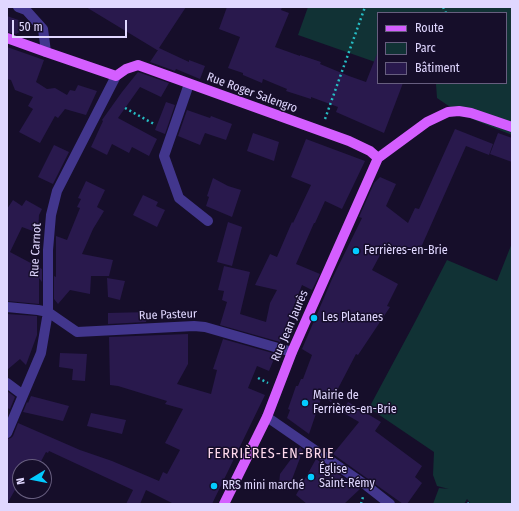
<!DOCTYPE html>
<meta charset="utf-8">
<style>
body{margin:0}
#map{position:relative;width:519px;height:511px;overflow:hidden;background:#160e2a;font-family:"Fira Sans Condensed",sans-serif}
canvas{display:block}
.frame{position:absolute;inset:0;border:8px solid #e0d7ff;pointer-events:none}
.legend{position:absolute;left:377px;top:12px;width:130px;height:72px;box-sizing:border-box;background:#160e2a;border:1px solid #675e7f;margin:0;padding:5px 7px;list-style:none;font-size:12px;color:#e0d7ff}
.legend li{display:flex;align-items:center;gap:8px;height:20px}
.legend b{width:20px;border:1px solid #675e7f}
.north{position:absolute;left:12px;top:459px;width:40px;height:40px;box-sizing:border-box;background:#160e2a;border:1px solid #675e7f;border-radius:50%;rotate:260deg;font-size:11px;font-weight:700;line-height:16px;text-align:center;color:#e0d7ff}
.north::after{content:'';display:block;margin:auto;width:14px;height:18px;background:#03cbff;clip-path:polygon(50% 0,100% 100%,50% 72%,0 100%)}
.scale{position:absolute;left:12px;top:20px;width:115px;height:18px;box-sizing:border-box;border:2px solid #e0d7ff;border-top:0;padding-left:5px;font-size:12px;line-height:14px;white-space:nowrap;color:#e0d7ff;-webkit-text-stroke:3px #160e2a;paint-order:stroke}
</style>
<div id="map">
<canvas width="519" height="511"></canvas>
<div class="frame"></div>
<ul class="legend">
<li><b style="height:5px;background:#d45eff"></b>Route</li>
<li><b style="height:11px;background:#113235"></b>Parc</li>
<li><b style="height:11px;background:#29194d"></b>Bâtiment</li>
</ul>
<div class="north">N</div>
<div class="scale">50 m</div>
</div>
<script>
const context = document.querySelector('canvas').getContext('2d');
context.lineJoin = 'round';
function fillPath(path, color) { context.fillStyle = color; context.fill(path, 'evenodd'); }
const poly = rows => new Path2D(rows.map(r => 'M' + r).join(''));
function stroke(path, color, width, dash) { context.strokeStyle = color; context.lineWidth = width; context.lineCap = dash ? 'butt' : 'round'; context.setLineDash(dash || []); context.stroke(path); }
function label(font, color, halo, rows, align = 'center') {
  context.font = font + ' "Fira Sans Condensed",sans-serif'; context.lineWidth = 3; context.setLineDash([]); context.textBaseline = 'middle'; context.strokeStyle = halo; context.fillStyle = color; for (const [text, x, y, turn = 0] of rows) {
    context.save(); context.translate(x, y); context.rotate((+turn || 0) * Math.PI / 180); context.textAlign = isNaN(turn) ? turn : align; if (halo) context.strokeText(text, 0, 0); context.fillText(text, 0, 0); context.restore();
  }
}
fillPath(poly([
 [308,7,512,7,512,135,462,115,437,98,436,84,432,83,506,83,506,13,378,13,378,63,298,35],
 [512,243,512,504,471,504,467,499,464,504,433,504,439,488,449,489,437,486,433,475,434,452,369,408,415,322,447,260,497,281]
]), '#113235');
fillPath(poly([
 [86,7,186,7,159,48,189,62,189,60,205,66,200,79,176,69,175,71,150,62,158,50,157,50],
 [227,7,282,7,281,10,289,13,275,47,300,56,300,55,321,62,320,64,349,76,366,82,377,54,378,54,378,83,403,83,384,133,336,112,338,107,311,97,311,99,286,91,287,89,263,79,262,83,243,75,243,73,228,68,240,37,219,29],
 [7,16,30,24,31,25,16,34,7,32],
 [7,47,44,60,36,82,47,89,55,88,67,95,70,90,75,91,78,85,97,91,86,115,65,109,58,118,55,116,40,143,19,132,33,109,28,106,33,97,15,90,11,80,7,79],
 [138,72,169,83,161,97,140,87,118,118,157,139,149,156,132,147,129,153,112,144,107,155,91,147,103,121,102,120,122,92],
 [166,102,175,105,165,134,155,130],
 [187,110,210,118,211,116,232,124,226,140,205,133,200,145,178,136],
 [455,129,493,144,489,155,466,146,419,252,407,247,403,255,385,246,372,270,398,284,387,306,390,307,358,355,356,354,331,402,322,396,309,434,287,418,290,410,288,409,296,386,298,386,301,379,303,379,312,355,302,349,332,279,362,218,359,217,374,183,380,177,396,184,386,206,408,223,415,208,419,209],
 [253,133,279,142,274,161,247,151],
 [498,133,512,138,512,162,490,154],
 [306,139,365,161,342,209,325,201,315,223,314,223,296,264,320,274,312,290,302,285,280,342,220,325,227,302,222,300,224,291,218,290,224,266,250,272,240,314,266,322,270,303,277,290,255,285,270,254,277,257,292,222,293,223,311,185,291,177],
 [54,145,69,152,53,184,38,177],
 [213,178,228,186,241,190,232,217,206,206,209,197,207,196],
 [86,181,105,190,97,207,104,211,93,229,82,254,113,260,109,276,91,276,90,294,70,290,58,304,54,299,54,276,56,277,56,236,67,240,80,208,77,207,81,199,78,198],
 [143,195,158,202,156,206,165,210,157,227,133,215],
 [13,200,22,206,26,200,42,209,39,215,38,233,22,227,10,252,42,269,42,282,39,278,39,304,7,301,7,209],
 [228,222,242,227,232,266,217,262],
 [107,278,125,281,120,300,108,297],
 [149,312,146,322,108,324,108,313],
 [7,314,37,316,37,335,26,365,20,359,7,370],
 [188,334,188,364,177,384,211,394,217,370,213,369,223,339,276,354,269,371,257,366,248,388,265,395,212,504,174,504,146,490,140,504,126,504,133,490,49,451,48,453,46,452,38,467,20,467,20,481,7,504,7,439,11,438,13,436,18,423,80,450,112,461,159,481,163,472,167,474,180,450,165,443,183,409,165,404,167,401,118,386,110,385,109,337],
 [60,353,87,354,85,381,72,380,73,369,59,367],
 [7,391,15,397,10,409,7,408],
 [31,396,69,406,63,421,23,412,27,402,28,403],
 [348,402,381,422,375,431,422,466,415,477,422,483,407,504,403,504,333,454,359,422,342,412],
 [91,413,126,420,122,434,87,426],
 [300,447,303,450,288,490,279,484,280,474],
 [316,459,360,489,344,504,307,504,296,495]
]), '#29194d');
stroke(poly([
 [443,7,446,13],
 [125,108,154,124],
 [325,119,365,7],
 [258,378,268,383],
 [361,504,363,497],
 [468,504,469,503]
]), '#26bdc4', 2.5, [2, 3]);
stroke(poly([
 [18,7,26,10,43,29,46,52],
 [189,84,164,156,179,198,208,221],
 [7,307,38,310,48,312,77,332,194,326,205,327,292,352],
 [7,383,23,395],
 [267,417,367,486,390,504],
 [7,433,41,353,48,312,48,250,51,215,57,191,116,76]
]), '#42368d', 10);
stroke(poly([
 [7,38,46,52,116,76,126,69,138,65,349,141,370,151,378,158],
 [224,504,267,417,292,352,378,158,427,122,448,112,459,111,471,113,512,127]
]), '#d45eff', 10);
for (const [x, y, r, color] of [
 [356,251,4,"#03cbff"],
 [314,318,4,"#03cbff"],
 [305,403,4,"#03cbff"],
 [311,477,4,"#03cbff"],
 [214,486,4,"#03cbff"]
]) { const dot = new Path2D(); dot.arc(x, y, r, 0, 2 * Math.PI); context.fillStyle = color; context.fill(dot); stroke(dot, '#160e2a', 1.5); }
label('12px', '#e0d7ff', '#160e2a', [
 ["Rue Roger Salengro",252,93,20],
 ["Rue Carnot",36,250,-87],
 ["Rue Pasteur",168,315,-2],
 ["Rue Jean Jaurès",290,326,-67]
]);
label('12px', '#e0d7ff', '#160e2a', [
 ["Ferrières-en-Brie",364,251],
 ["Les Platanes",322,318],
 ["Mairie de",313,396],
 ["Ferrières-en-Brie",313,410],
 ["Église",319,470],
 ["Saint-Rémy",319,484],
 ["RRS mini marché",222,486]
], 'left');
context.letterSpacing = '1px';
label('14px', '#ffd9ed', '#160e2a', [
 ["FERRIÈRES-EN-BRIE",271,454]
]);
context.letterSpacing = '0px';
</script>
